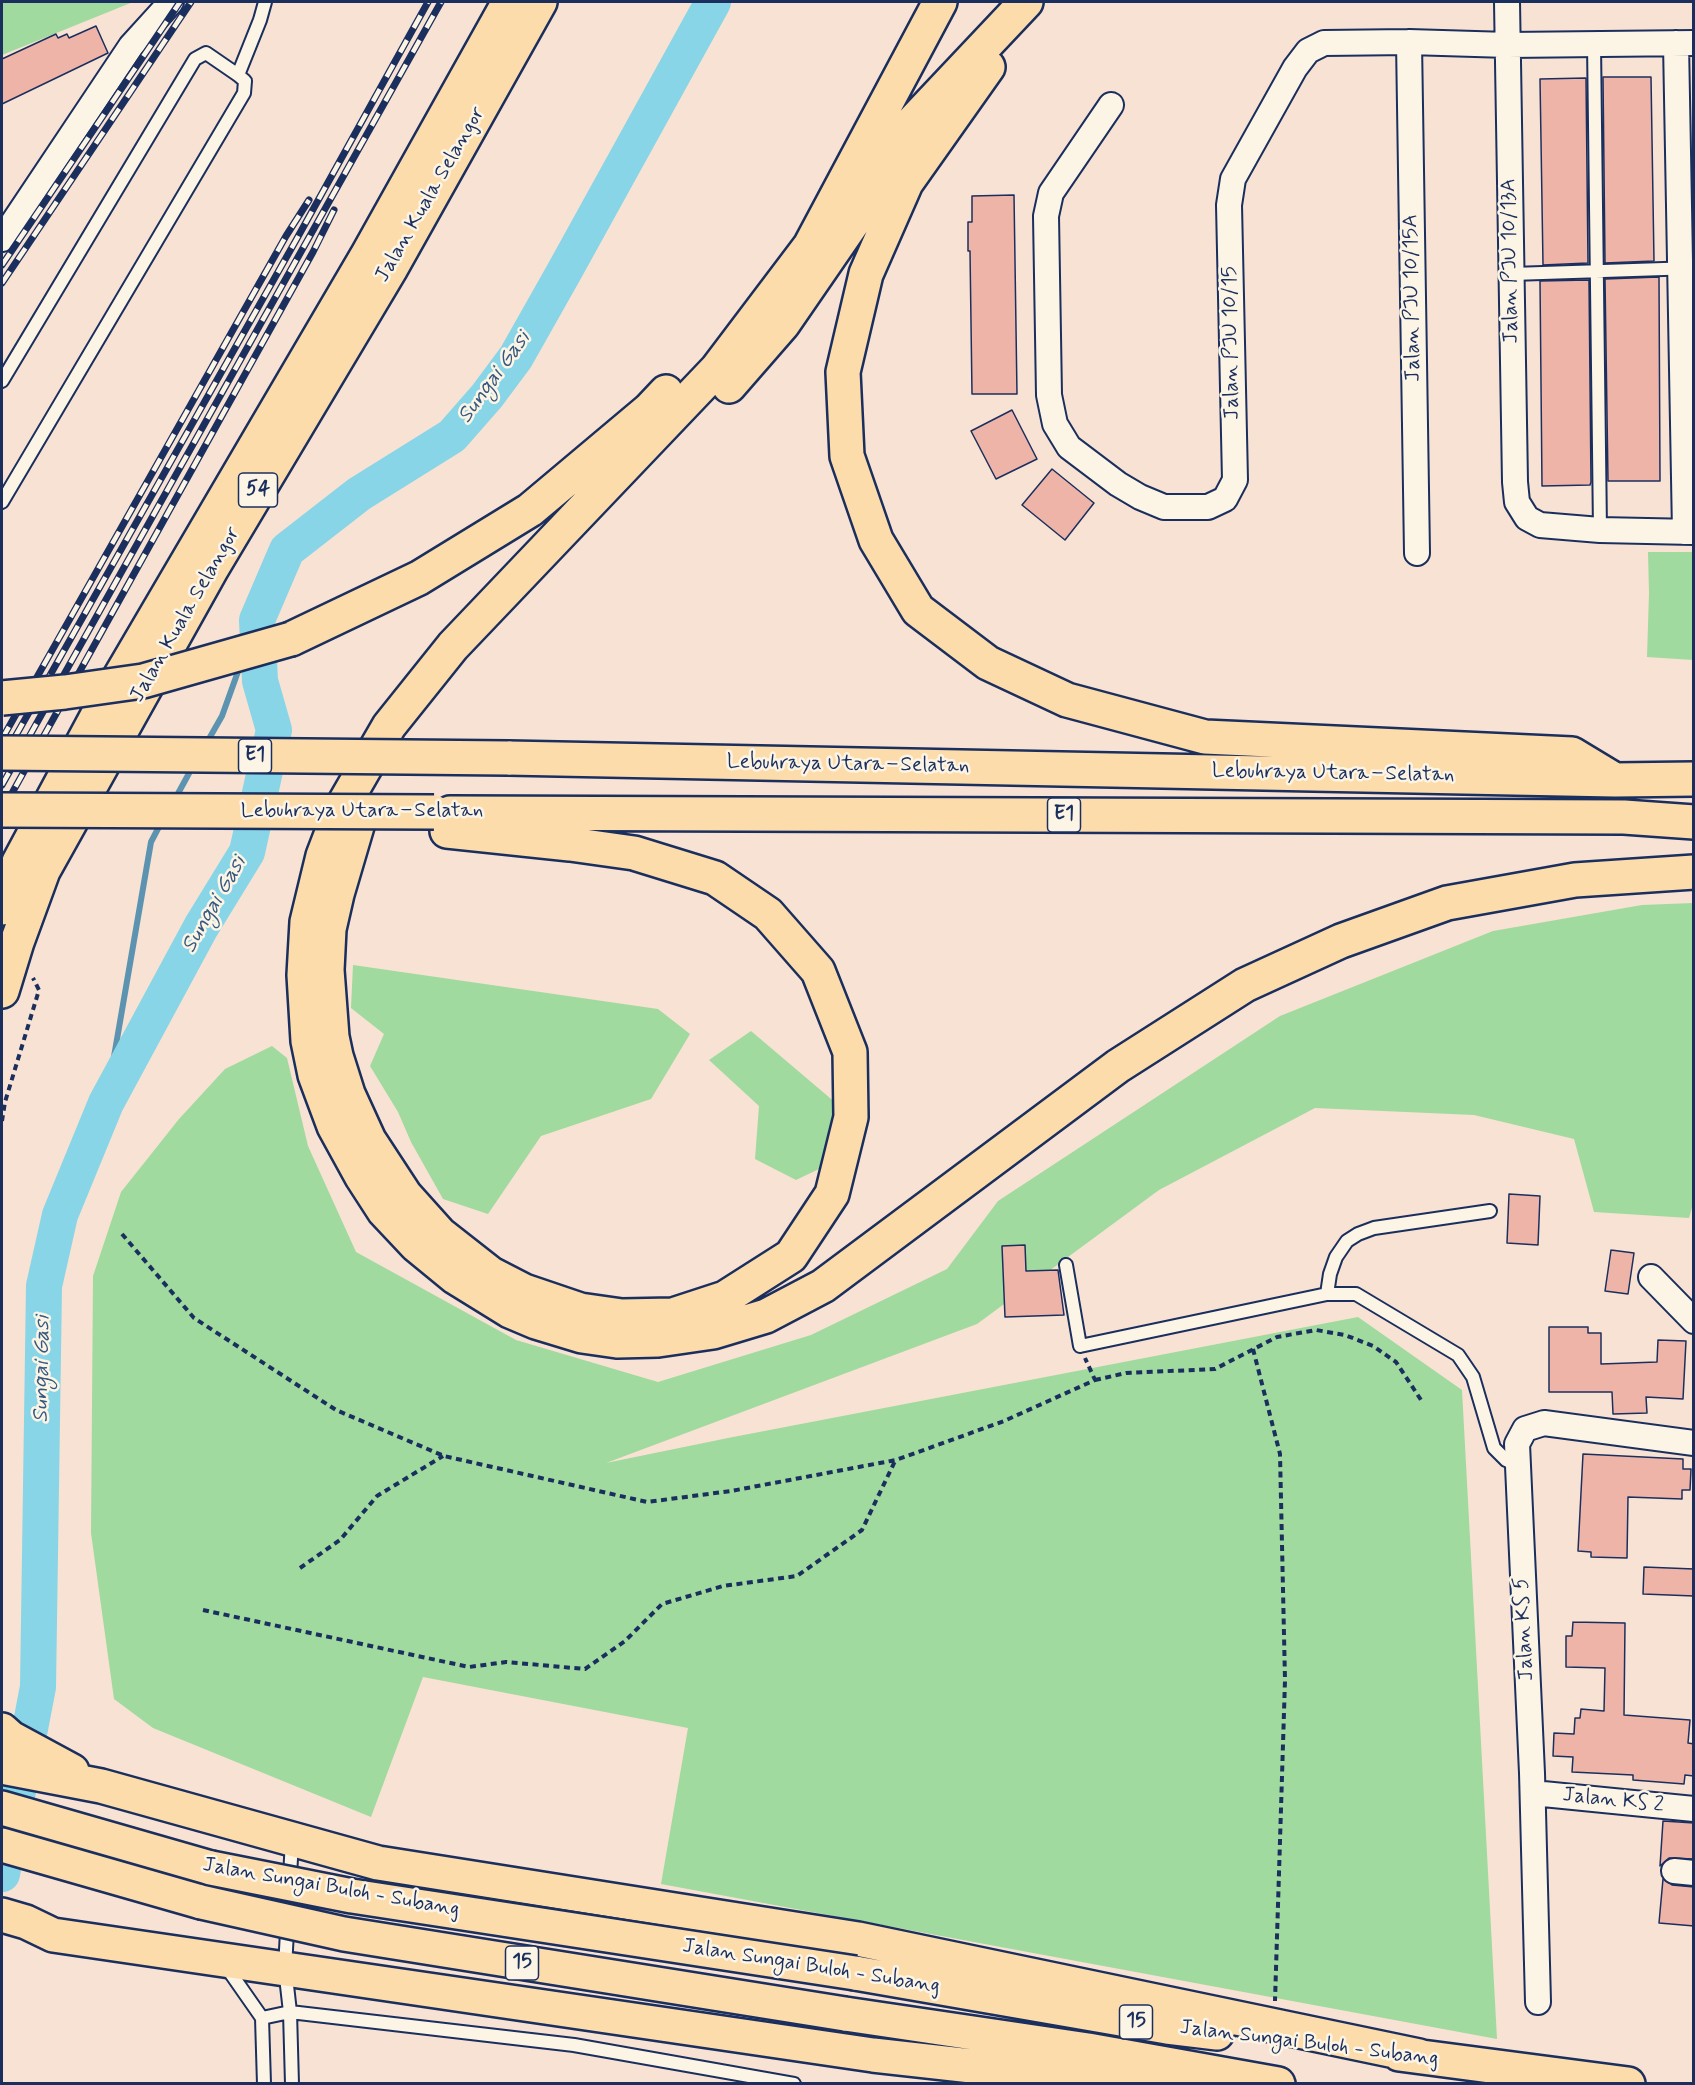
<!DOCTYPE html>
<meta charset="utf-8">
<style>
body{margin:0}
#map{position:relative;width:1695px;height:2085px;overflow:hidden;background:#f8e2d3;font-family:Mynerve,sans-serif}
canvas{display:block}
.frame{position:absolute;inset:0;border:3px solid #1b2f5e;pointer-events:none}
</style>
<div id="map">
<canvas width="1695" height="2085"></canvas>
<div class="frame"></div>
</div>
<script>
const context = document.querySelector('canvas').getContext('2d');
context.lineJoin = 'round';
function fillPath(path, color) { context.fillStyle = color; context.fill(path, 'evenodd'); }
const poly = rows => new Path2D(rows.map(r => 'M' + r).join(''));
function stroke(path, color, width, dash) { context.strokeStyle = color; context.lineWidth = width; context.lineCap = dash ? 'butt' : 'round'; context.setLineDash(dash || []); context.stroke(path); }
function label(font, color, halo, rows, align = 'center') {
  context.font = font + ' Mynerve,sans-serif'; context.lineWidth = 5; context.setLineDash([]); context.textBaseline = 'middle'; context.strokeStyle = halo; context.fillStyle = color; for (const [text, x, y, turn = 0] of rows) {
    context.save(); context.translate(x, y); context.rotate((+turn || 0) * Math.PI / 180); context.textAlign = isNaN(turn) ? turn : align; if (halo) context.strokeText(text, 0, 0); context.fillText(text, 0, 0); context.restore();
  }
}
fillPath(poly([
 [2,2,133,2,2,55],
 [1648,552,1693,552,1693,660,1647,657,1649,593],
 [1693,903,1694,1201,1689,1218,1594,1212,1574,1139,1474,1115,1315,1108,1159,1190,977,1324,606,1463,728,1438,1358,1317,1462,1390,1497,2039,661,1884,688,1728,423,1677,371,1817,153,1728,114,1699,91,1533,93,1276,121,1192,179,1119,225,1069,272,1046,287,1058,308,1146,356,1252,516,1340,658,1382,811,1335,947,1269,998,1201,1280,1016,1493,931,1642,905],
 [353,965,658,1009,690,1034,651,1099,541,1136,488,1214,443,1199,411,1142,398,1112,370,1066,384,1034,351,1008],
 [751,1031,837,1104,819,1169,796,1180,755,1159,759,1106,709,1060]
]), '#a0da9f');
stroke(poly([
 [250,639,257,620],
 [206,744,222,716,240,666],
 [175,799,193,766],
 [106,1103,151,842,162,821]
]), '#5c93b0', 6);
stroke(poly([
 [2,1874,38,1687,44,1286,60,1215,106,1103,201,927,247,852,274,730,260,681,257,620,287,550,359,494,452,436,487,396,516,357,564,272,713,2]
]), '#87d5e6', 36);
const building = poly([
 [96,26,108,53,2,104,2,59,56,34,58,38,67,34,69,38,96,26],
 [1603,77,1651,77,1654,261,1605,263,1603,77],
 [1586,78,1588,263,1543,265,1540,79,1586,78],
 [1014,195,1017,394,972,394,970,251,968,251,968,222,972,222,972,196,1014,195],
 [1659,277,1660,481,1608,481,1605,279,1659,277],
 [1589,280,1591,482,1590,485,1542,486,1540,281,1589,280],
 [1012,410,1037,459,996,479,971,431,1012,410],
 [1052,469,1094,503,1065,540,1022,505,1052,469],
 [1509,1194,1540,1196,1538,1245,1507,1243,1509,1194],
 [1025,1245,1026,1271,1058,1270,1064,1315,1005,1317,1002,1246,1025,1245],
 [1611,1250,1634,1253,1628,1294,1605,1291,1611,1250],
 [1549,1327,1588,1327,1588,1333,1601,1333,1601,1364,1657,1362,1658,1340,1686,1341,1683,1399,1646,1397,1647,1413,1613,1414,1612,1392,1549,1392,1549,1327],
 [1583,1454,1683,1459,1683,1469,1691,1469,1690,1490,1682,1490,1682,1499,1628,1497,1627,1558,1591,1557,1591,1552,1578,1551,1583,1454],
 [1644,1567,1694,1569,1694,1596,1643,1594,1644,1567],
 [1573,1622,1625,1623,1624,1715,1690,1720,1688,1743,1694,1744,1694,1776,1685,1775,1684,1784,1633,1780,1633,1775,1572,1772,1573,1757,1553,1756,1554,1733,1574,1734,1575,1718,1580,1718,1581,1709,1604,1711,1605,1668,1566,1667,1566,1636,1572,1636,1573,1622],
 [1663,1821,1694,1823,1694,1859,1669,1858,1660,1866,1663,1821],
 [1663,1879,1672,1885,1694,1887,1694,1926,1659,1923,1663,1879]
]);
fillPath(building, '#eeb4a8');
stroke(building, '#1b2f5e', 1.5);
const service = poly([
 [1594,44,1600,530],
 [238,75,260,20,265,2],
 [1512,274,1694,268],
 [2,381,195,59,206,53,238,75,245,81,244,93,2,502],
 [1066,1265,1080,1346,1327,1294,1356,1294,1458,1355,1473,1377,1494,1448,1506,1460,1517,1465],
 [1327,1294,1330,1274,1336,1257,1347,1241,1358,1234,1374,1228,1490,1211],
 [225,1965,262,2018,264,2084],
 [262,2018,290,2012,574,2045,794,2084],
 [292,2084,290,2012,285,1968,292,1840]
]);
const minor = poly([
 [1507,2,1515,482,1517,502,1527,518,1540,525,1600,530,1694,532],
 [1409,42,1417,553],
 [1676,43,1685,532],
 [1111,105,1051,193,1046,216,1049,395,1055,424,1069,447,1118,484,1140,497,1164,507,1208,507,1225,499,1235,480,1229,205,1233,179,1295,68,1308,51,1324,43,1409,42,1508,45,1694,43],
 [2,239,131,46,171,2],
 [1651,1277,1694,1321],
 [1533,1793,1694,1809],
 [1674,1871,1694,1873],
 [1538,2002,1532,1773,1517,1444,1525,1429,1544,1423,1694,1443]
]);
const trunk = poly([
 [2,908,19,862,101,709,368,254,509,2],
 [2,991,17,942,43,871,212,568,391,268,540,2],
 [2,1730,11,1738,72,1771],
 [2,1767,101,1786,378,1863,858,1939,1419,2056],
 [2,1808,211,1868],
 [2,1845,201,1902],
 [2,1915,26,1922,53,1935,873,2055,1105,2081,1164,2084],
 [855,1973,1167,2027,1217,2033],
 [845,2014,1088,2050,1278,2084],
 [1399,2054,1628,2084]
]);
const motorway = poly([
 [940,2,810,246,717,369,453,646,389,726,341,809,323,856,307,922,304,975,308,1041,315,1075,334,1126,362,1177,384,1211,416,1245,455,1277,510,1311,536,1322,582,1336,617,1341,658,1340,713,1332,766,1316,823,1286,1118,1066,1245,985,1341,941,1447,903,1575,880,1694,872],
 [988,67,906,183,866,274,843,372,847,456,876,540,918,610,988,663,1067,700,1205,737,1572,754,1615,780],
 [729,386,783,324,856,218,909,126,1026,2],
 [291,639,419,578,530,510,649,410,666,392],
 [508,758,1615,780,1694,779],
 [450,813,1624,817,1694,822],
 [360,816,337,894,329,929,327,970,332,1037,336,1056,348,1094,369,1140,405,1195,440,1234,491,1274,524,1291,580,1310,622,1316,673,1315,725,1298,791,1256,832,1194,851,1117,850,1052,818,971,768,914,715,878,634,853,570,844,447,831]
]);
stroke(service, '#1b2f5e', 16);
stroke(minor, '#1b2f5e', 28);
stroke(trunk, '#1b2f5e', 38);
stroke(motorway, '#1b2f5e', 38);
stroke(poly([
 [2,1121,5,1102,39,990,33,978],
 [122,1234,194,1318,336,1410,444,1456,647,1502,731,1491,896,1460,1004,1421,1095,1380,1085,1358],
 [1253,1349,1280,1454,1285,1680,1275,2001],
 [1095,1380,1126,1373,1215,1369,1277,1337,1316,1330,1345,1335,1373,1346,1396,1362,1423,1403],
 [300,1568,340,1540,377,1496,443,1456],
 [203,1610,469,1667,506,1662,585,1669,625,1641,662,1604,723,1586,797,1576,862,1530,895,1461]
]), '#1b2f5e', 4, [6, 4.5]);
stroke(service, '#fcf5e5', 12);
stroke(minor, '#fcf5e5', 24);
stroke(trunk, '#fddcac', 33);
stroke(motorway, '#fddcac', 33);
const rail = poly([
 [2,265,180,2],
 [2,283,191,2],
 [2,739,286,236,309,200],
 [2,760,295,242,428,2],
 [2,785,441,2],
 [2,811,313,252,334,210]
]);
stroke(rail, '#1b2f5e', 7);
stroke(rail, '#fcf5e5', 4.5, [14]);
const trunkBridge = poly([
 [211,1868,352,1896,855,1973],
 [201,1902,344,1934,845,2014]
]);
const motorwayBridge = poly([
 [2,698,65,692,143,681,291,639],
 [2,753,508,758],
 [2,810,434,812]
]);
stroke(trunkBridge, '#1b2f5e', 38, []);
stroke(motorwayBridge, '#1b2f5e', 38, []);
stroke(trunkBridge, '#fddcac', 33);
stroke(motorwayBridge, '#fddcac', 33);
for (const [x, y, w] of [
 [258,490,39],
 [255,756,33],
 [1064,815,33],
 [522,1963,33],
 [1136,2022,33]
]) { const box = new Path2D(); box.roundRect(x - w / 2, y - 17, w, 34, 4.5); context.fillStyle = '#fcf5e5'; context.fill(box); stroke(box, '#1b2f5e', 1.5); }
label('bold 20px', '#1b2f5e', null, [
 ["54",258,490],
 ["E1",255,756],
 ["E1",1064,815],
 ["15",522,1963],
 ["15",1136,2022]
]);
label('21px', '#1b2f5e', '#fcf5e5', [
 ["Jalan Kuala Selangor",431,195,-60],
 ["Jalan PJU 10/13A",1511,261,-91],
 ["Jalan PJU 10/15A",1413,298,-91],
 ["Jalan PJU 10/15",1232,343,-91],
 ["Jalan Kuala Selangor",186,615,-60],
 ["Lebuhraya Utara–Selatan",848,765,1],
 ["Lebuhraya Utara–Selatan",1333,774,1],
 ["Lebuhraya Utara–Selatan",362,812],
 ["Jalan KS 5",1525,1629,-93],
 ["Jalan KS 2",1613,1801,6],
 ["Jalan Sungai Buloh - Subang",331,1888,10],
 ["Jalan Sungai Buloh - Subang",811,1967,9],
 ["Jalan Sungai Buloh - Subang",1309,2044,7]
]);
label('italic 22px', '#365880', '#fcf5e5', [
 ["Sungai Gasi",495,378,-54],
 ["Sungai Gasi",215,905,-60],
 ["Sungai Gasi",43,1369,-89]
]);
</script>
